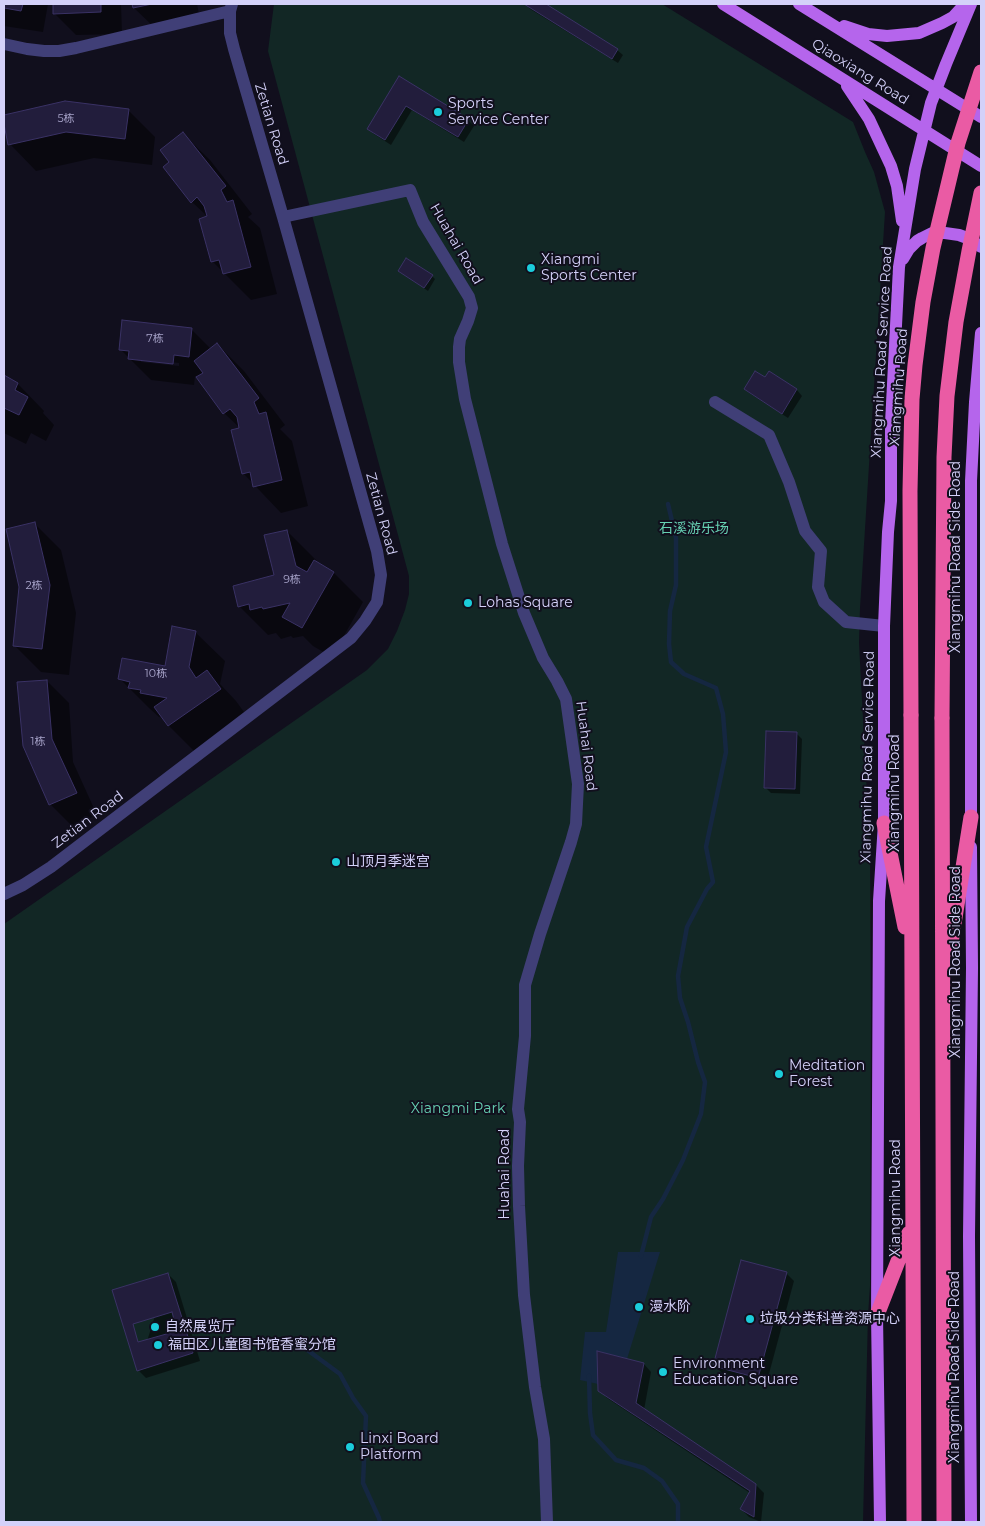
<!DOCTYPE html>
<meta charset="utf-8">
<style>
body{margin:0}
#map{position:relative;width:985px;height:1526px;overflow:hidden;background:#110f1d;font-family:Montserrat,sans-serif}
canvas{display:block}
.frame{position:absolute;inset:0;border:5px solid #d4d1f9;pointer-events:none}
</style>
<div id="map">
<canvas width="985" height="1526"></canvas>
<div class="frame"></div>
</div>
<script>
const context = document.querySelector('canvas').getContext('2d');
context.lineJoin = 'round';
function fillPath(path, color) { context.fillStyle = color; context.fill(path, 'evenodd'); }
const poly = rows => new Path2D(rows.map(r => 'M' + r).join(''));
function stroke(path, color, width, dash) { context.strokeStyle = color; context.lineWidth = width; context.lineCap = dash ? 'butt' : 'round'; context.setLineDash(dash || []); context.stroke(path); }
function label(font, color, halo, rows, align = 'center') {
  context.font = font + ' Montserrat,"Noto Sans SC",sans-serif'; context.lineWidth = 4; context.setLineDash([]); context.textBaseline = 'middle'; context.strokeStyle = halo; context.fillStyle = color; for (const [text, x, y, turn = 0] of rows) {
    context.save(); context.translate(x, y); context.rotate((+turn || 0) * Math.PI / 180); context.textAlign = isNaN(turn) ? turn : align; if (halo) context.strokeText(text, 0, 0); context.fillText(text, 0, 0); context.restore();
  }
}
fillPath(poly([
 [274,4,662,4,853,122,865,152,874,172,885,212,860,608,859,643,870,853,871,1016,870,1286,868,1315,863,1522,4,1522,4,924,367,670,388,649,397,631,405,610,409,594,409,576,268,51]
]), '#122725');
fillPath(poly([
 [618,1252,660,1252,627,1359,597,1351,598,1384,580,1380,585,1332,606,1332]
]), '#152741');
fillPath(poly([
 [4,4,48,4,43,32,4,26],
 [54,4,121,4,122,34,76,35,54,13],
 [133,4,197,4,200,19,156,29,134,8],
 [526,4,543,4,617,50,623,55,618,63,530,9],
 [400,78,468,120,474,126,464,142,412,110,391,145,374,134,368,129],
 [65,103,128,110,155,137,152,165,94,158,36,171,10,144,4,116],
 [183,134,210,160,252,214,248,217,260,228,277,294,251,300,212,261,208,217,192,202,171,162],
 [399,271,432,276,435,279,428,291],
 [191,329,211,349,217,344,244,371,285,425,280,429,292,441,308,506,281,513,243,473,241,429,224,413,197,376,195,376,194,385,151,380,120,349],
 [141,359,179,363,179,366,141,362],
 [769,373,797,390,802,396,788,418,751,394,745,389,765,379],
 [4,377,18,384,44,411,43,413,54,425,46,441,31,433,26,444,4,433],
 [35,524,61,550,76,613,69,675,41,672,14,645],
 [287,531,316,560,317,563,334,573,363,602,332,657,313,646,303,636,293,638,291,636,281,639,276,633,268,635,239,606,276,576],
 [195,632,225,661,220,684,236,701,249,719,198,755,169,726,163,718,159,717,149,708,120,679,166,668],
 [47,681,69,703,73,762,97,815,72,826,50,804],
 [796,733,802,739,800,794,771,793,765,787],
 [786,1273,794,1281,766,1385,722,1373,714,1365],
 [168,1274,176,1282,200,1361,146,1378,138,1370],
 [644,1364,651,1372,644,1410,756,1485,764,1493,761,1522,749,1517,741,1509,750,1493,607,1398,599,1390]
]), '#0007');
stroke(poly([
 [641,1256,651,1217,663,1199,683,1160,701,1114,705,1082,698,1062,688,1022,680,998,678,976,687,927,707,889,713,882,706,847,726,752,723,714,716,688,684,674,671,662,669,644,670,611,676,585,676,538,668,504],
 [306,1349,340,1374,353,1398,366,1416,363,1483,379,1518,380,1522],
 [589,1376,590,1413,593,1435,616,1460,644,1468,662,1481,678,1504,678,1522]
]), '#152741', 4.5);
const building = poly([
 [4,4,23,4,21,11,4,8,4,4],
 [53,4,101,4,101,12,53,14,53,4],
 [132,4,152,4,133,8,132,4],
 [524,4,546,4,618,49,612,59,524,4],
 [399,76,469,119,458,137,406,106,385,140,367,129,399,76],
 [65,101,129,109,125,139,66,132,8,145,4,124,4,115,65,101],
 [183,132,226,186,221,190,227,202,233,200,251,267,223,274,219,260,211,262,199,219,207,216,204,206,197,197,191,203,163,167,169,162,160,150,183,132],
 [406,258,433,275,424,288,398,271,406,258],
 [122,320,192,328,189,357,174,355,173,364,128,359,129,351,119,350,122,320],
 [217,343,259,398,254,402,259,414,266,412,282,480,253,487,250,472,242,474,231,430,239,428,237,417,230,409,223,414,196,377,203,373,194,361,217,343],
 [755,371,765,377,769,371,797,389,782,414,744,389,755,371],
 [4,375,18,383,15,390,28,397,19,415,4,408,4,409,4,375],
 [35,522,50,585,42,649,13,646,19,587,6,529,35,522],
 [287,530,296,566,307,572,314,560,334,572,302,628,282,617,290,603,263,609,262,607,250,610,249,604,238,607,233,586,274,575,264,535,287,530],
 [172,626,196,631,189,667,196,678,207,670,221,689,168,726,154,707,167,698,140,693,141,690,128,688,130,682,118,679,122,658,165,666,172,626],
 [47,680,52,739,77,793,49,805,23,746,17,682,47,680],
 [766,731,797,732,795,789,764,788,766,731],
 [741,1260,787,1272,758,1378,713,1366,741,1260],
 [168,1273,193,1353,137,1371,112,1290,168,1273],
 [172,1312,177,1331,138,1342,133,1324,172,1312],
 [597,1351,644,1363,636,1403,756,1484,754,1517,740,1509,750,1491,598,1391,597,1351]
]);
fillPath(building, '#221d3c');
stroke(building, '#3a3265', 1);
stroke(poly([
 [4,44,27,49,44,51,59,51,76,48,230,11],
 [283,217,410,190,423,222,469,297,472,308,468,321,460,339,459,347,459,362,465,399,502,544,524,613,543,658,557,681,566,699,578,784,576,824,571,842,540,934,525,985,525,1036,518,1109,520,1122,518,1166,519,1206,524,1295,535,1387,544,1439,547,1522],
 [715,402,769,435,789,482,805,531,821,551,818,587,824,602,846,622,884,626],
 [4,894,23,885,51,867,351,638,365,621,377,602,381,575,377,551,283,217,234,49,230,33,230,11,232,4]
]), '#403f77', 12);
stroke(poly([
 [723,4,981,166],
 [799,4,981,117],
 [844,26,868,34,887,36,919,33,942,23,953,17,965,4],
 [847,86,869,119,891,166,897,186,902,221],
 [903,259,909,249,917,241,922,238,932,233,945,233,959,235,970,239,981,247],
 [971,825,971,481,975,402,981,333],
 [880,1522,877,1315,879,901,884,823,884,626,888,532,891,501,891,423,899,267,915,169,931,103,946,64,971,4],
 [971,1522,969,1236,972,968,971,847]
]), '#b565ec', 12);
stroke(poly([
 [911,715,914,1522],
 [942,718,944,1522],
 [884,823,905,927],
 [950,949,971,817],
 [877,1315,909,1233]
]), '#ea5ba4', 15);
stroke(poly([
 [911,715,910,491,912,399,915,365,923,302,933,248,958,143,981,72],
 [942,718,944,457,947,396,956,322,969,251,981,193]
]), '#ea5ba4', 15);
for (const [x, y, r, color] of [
 [438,112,5,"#1bcddb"],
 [531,268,5,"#1bcddb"],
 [468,603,5,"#1bcddb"],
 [336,862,5,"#1bcddb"],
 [779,1074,5,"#1bcddb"],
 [639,1307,5,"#1bcddb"],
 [750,1319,5,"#1bcddb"],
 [155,1327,5,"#1bcddb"],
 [158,1345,5,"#1bcddb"],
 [663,1372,5,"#1bcddb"],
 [350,1447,5,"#1bcddb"]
]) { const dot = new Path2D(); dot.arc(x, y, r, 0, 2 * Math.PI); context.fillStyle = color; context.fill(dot); stroke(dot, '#110f1d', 2); }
label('11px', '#a8a4ca', null, [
 ["5栋",66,119],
 ["7栋",155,339],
 ["9栋",292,580],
 ["2栋",34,586],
 ["10栋",156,674],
 ["1栋",38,742]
]);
label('14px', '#d4d1f9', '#110f1d', [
 ["Qiaoxiang Road",860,72,32],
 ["Zetian Road",271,124,73],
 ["Huahai Road",456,244,60],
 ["Xiangmihu Road Service Road",882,352,-87],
 ["Xiangmihu Road",899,387,-86],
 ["Zetian Road",381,514,75],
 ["Xiangmihu Road Side Road",956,557,-90],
 ["Huahai Road",586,746,83],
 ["Xiangmihu Road Service Road",868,757,-89],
 ["Xiangmihu Road",895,793,-90],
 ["Zetian Road",88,820,-37],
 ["Xiangmihu Road Side Road",956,962,-90],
 ["Huahai Road",505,1174,-90],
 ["Xiangmihu Road",896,1198,-90],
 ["Xiangmihu Road Side Road",955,1367,-90]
]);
label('14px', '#d4d1f9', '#110f1d', [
 ["Sports",448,104],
 ["Service Center",448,120],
 ["Xiangmi",541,260],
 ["Sports Center",541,276],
 ["Lohas Square",478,603],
 ["山顶月季迷宫",346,862],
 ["Meditation",789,1066],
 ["Forest",789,1082],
 ["漫水阶",649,1307],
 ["垃圾分类科普资源中心",760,1319],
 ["自然展览厅",165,1327],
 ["福田区儿童图书馆香蜜分馆",168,1345],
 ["Environment",673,1364],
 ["Education Square",673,1380],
 ["Linxi Board",360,1439],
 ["Platform",360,1455]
], 'left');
label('14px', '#66cfb2', '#110f1d', [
 ["石溪游乐场",694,529],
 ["Xiangmi Park",458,1109]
]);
</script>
